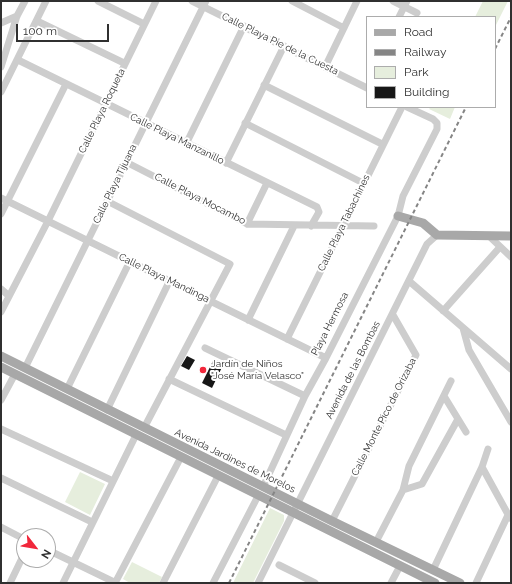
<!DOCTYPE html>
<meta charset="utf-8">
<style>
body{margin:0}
#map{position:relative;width:512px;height:584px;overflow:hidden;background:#fff;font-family:Raleway,sans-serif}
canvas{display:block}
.frame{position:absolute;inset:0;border:2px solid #303030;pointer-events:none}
.legend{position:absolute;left:366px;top:16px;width:130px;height:92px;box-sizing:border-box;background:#fff;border:1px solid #acacac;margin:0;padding:5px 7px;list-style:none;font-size:12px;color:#303030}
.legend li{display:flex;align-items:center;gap:8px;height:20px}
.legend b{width:20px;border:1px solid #acacac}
.north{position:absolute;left:16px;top:528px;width:40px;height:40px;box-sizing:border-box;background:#fff;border:1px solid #acacac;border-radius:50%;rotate:121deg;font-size:11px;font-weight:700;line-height:16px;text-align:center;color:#303030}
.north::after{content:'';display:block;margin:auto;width:14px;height:18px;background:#f1273b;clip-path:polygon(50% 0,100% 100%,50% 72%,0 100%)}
.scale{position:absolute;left:16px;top:24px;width:93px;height:18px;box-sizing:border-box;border:2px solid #303030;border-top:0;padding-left:5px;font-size:12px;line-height:14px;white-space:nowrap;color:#303030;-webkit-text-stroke:3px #fff;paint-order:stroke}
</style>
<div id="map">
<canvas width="512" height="584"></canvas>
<div class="frame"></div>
<ul class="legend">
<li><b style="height:5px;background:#a8a8a8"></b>Road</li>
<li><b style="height:5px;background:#858585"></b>Railway</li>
<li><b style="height:11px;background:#e6eedd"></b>Park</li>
<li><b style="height:11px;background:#171717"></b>Building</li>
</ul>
<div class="north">N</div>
<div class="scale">100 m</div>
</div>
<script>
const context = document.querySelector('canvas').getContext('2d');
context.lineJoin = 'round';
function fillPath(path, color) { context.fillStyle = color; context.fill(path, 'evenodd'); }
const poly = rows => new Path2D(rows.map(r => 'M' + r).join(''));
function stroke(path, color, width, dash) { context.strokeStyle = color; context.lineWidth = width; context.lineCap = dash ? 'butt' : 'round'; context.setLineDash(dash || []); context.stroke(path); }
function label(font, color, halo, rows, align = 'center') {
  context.font = font + ' Raleway,sans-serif'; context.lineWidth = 4; context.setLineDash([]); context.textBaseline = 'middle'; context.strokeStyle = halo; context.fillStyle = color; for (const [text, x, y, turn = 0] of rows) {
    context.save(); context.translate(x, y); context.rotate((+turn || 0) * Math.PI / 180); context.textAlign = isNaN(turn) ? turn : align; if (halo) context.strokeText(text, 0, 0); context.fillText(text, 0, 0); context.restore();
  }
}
fillPath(poly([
 [483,1,508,1,495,27,495,17,475,17],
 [431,107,455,107,450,119,429,109],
 [80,472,105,484,90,515,65,502],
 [270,508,284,515,284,521,253,583,233,583],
 [132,562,162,577,159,583,130,583,123,579]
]), '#e6eedd');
fillPath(poly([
 [187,356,195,360,189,370,181,366],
 [214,359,224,363,212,388,202,383]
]), '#171717');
stroke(poly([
 [98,1,144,24],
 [192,1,367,88],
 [292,1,344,28],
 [393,1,417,13],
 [399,17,407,1],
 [37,21,124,63],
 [1,23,17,16],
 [18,60,317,207,319,212,311,226],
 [1,67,17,16,25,1],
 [325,67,357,1],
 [264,85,382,144],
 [1,92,46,1],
 [245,123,363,183],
 [186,144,244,26],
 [126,162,247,224,374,226],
 [226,163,284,46],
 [1,198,326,358],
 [107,201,230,264,144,428],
 [1,214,66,84],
 [247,224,267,183],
 [489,236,511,257],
 [409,281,511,369],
 [1,289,9,296],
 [443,311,500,247],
 [1,312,48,221,156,1],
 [248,320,294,226],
 [463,328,469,350,511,422],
 [287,339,402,107],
 [205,348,305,396],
 [25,368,206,1],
 [169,379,286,435],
 [67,389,130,261],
 [444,396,466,432],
 [1,400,15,374],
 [107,410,169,282],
 [1,429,113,481],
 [482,467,510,518],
 [1,478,92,522],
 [263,487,305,396,326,358,398,216,403,196,437,129,437,123,433,119,407,107],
 [403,490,422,484,458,419],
 [332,521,416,355,393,315],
 [1,527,24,539],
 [376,542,403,490,409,466,451,381],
 [48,550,116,583],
 [279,565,315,583],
 [433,570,482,467,488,449],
 [10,583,24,554],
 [63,583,136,435],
 [115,583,181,457],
 [163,583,218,476],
 [213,583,258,496],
 [258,583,427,244,437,235],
 [391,583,400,566],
 [476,583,508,515]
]), '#cdcdcd', 7);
stroke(poly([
 [398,216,423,223,437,235,511,236],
 [1,356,332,521,460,583],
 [1,367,435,583]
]), '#a8a8a8', 9);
stroke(poly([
 [495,49,511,17],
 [229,583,466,107]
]), '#858585', 2, [4, 3]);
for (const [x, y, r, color] of [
 [203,370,4,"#f1273b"]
]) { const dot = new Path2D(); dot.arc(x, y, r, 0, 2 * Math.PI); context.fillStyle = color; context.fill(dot); stroke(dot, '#fff', 1.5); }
label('10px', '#303030', '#fff', [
 ["Calle Playa Pie de la Cuesta",280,44,26],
 ["Calle Playa Roqueta",102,111,-64],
 ["Calle Playa Manzanillo",177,139,26],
 ["Calle Playa Tijuana",115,184,-64],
 ["Calle Playa Mocambo",200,199,27],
 ["Calle Playa Tabachines",344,223,-64],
 ["Calle Playa Mandinga",164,278,26],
 ["Playa Hermosa",330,324,-63],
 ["Avenida de las Bombas",353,370,-63],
 ["Calle Monte Pico de Orizaba",384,417,-63],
 ["Avenida Jardines de Morelos",235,461,26]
]);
label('10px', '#303030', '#fff', [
 ["Jardín de Niños",211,364],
 ["\"José María Velasco\"",211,376]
], 'left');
</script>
